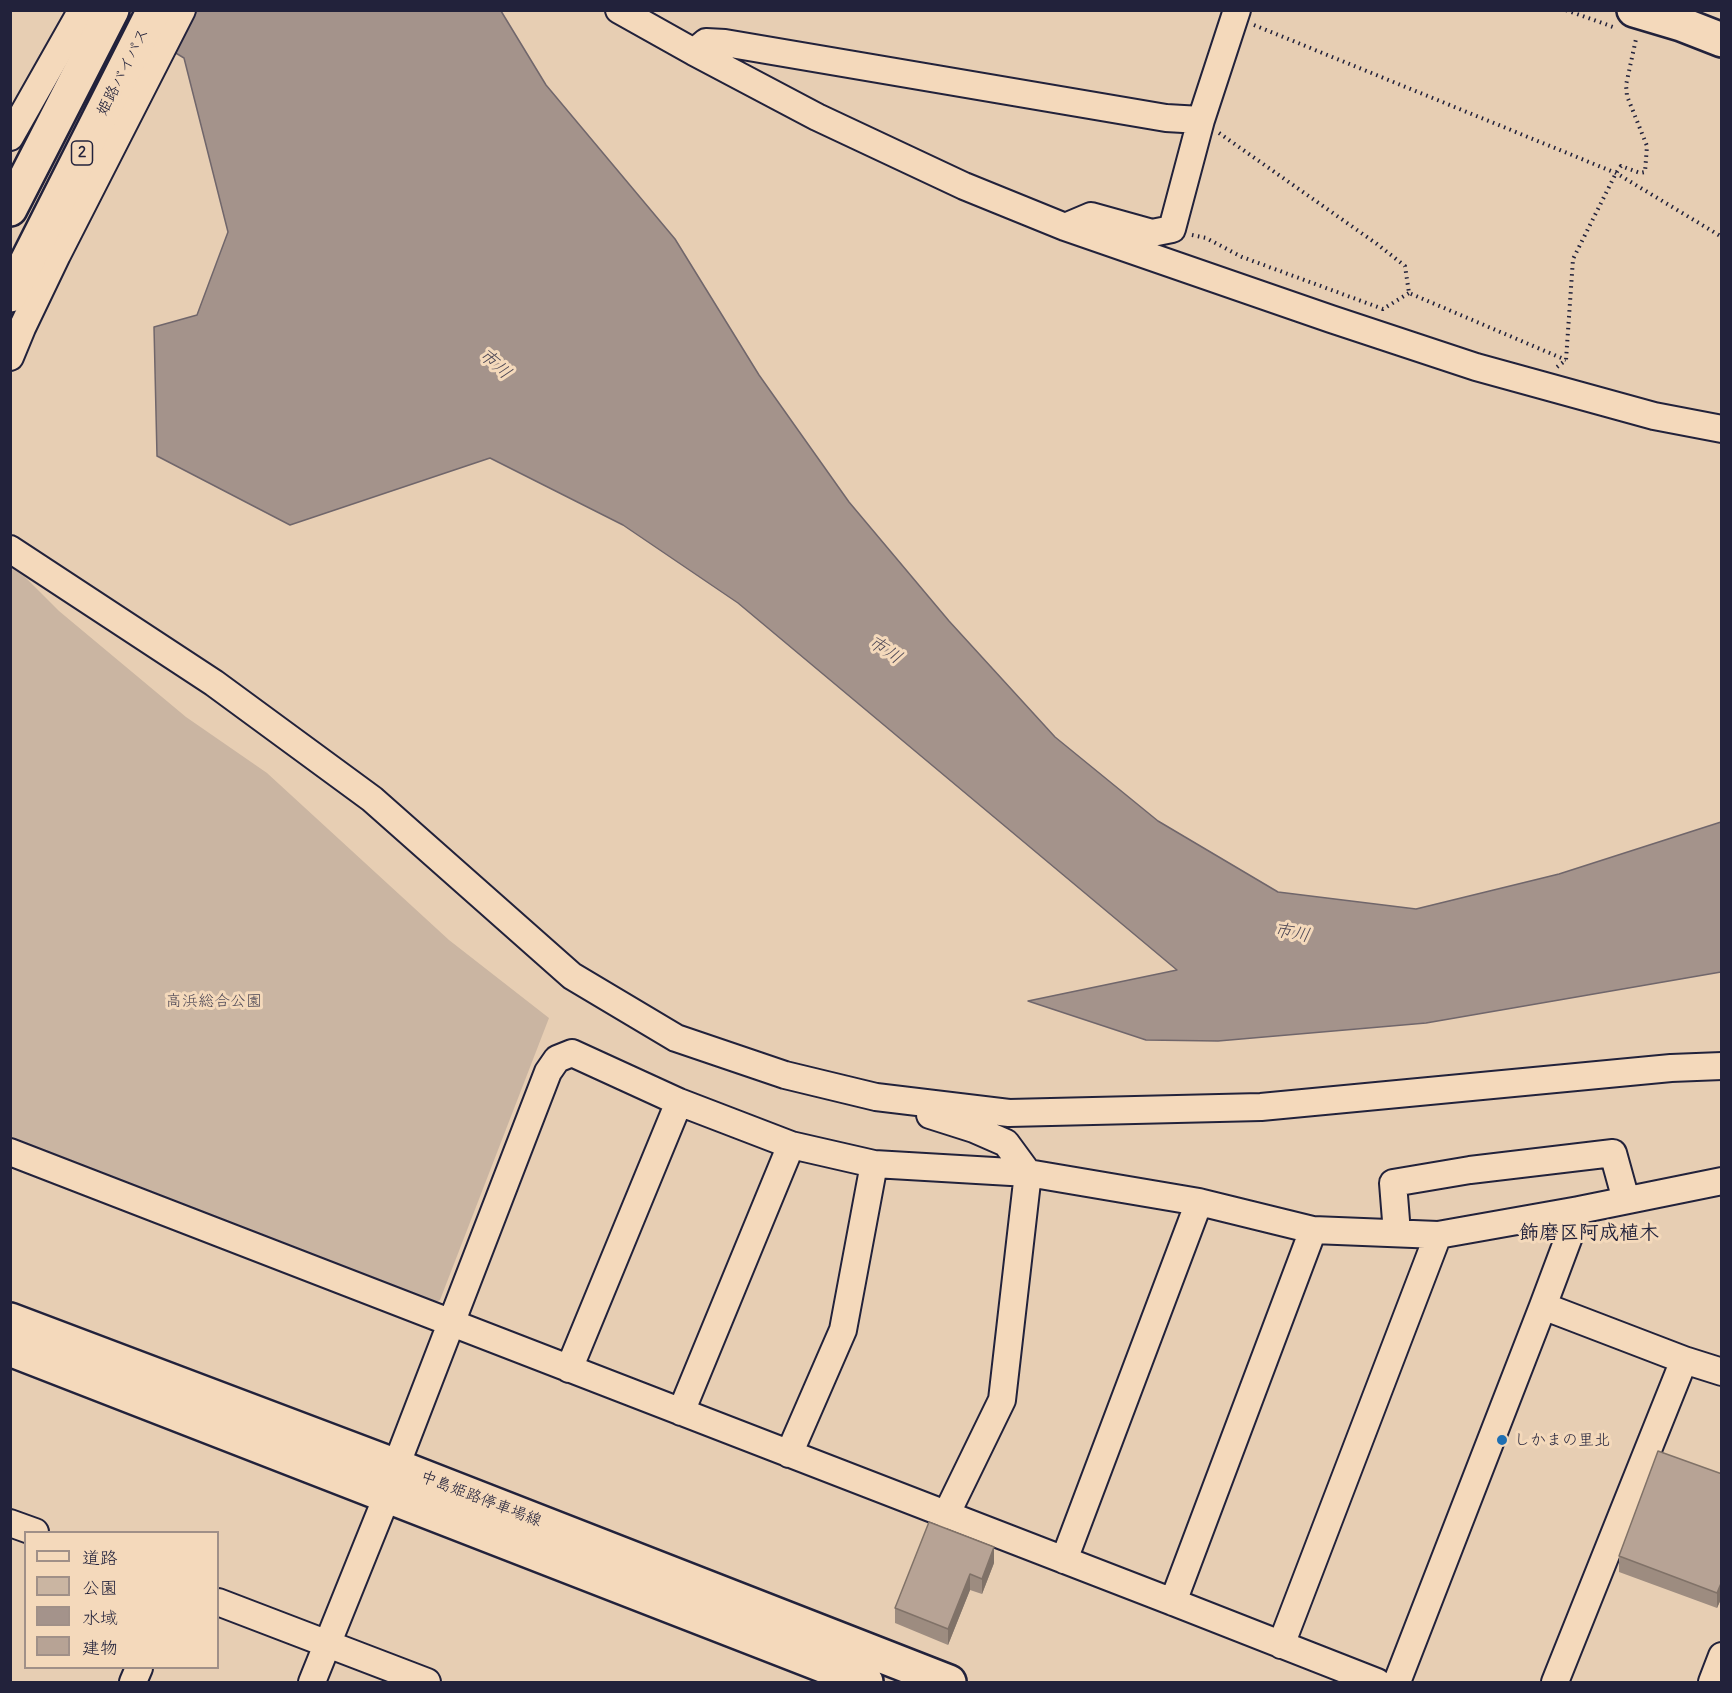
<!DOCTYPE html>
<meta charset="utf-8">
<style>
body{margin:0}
#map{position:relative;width:1732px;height:1693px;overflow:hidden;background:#e7ceb3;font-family:Delius,"Klee One",sans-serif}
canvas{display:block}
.frame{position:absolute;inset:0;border:12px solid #22223b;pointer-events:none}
.legend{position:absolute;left:24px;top:1531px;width:195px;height:138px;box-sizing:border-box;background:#f4d9bb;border:2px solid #a09088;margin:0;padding:8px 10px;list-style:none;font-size:18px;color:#22223b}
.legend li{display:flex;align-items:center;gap:12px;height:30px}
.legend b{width:30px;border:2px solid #a09088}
</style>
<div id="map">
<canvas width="1732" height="1693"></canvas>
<div class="frame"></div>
<ul class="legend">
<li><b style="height:8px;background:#f4d9bb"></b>道路</li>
<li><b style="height:16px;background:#cab5a2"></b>公園</li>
<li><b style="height:16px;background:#a4938b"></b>水域</li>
<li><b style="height:16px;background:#b7a395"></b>建物</li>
</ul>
</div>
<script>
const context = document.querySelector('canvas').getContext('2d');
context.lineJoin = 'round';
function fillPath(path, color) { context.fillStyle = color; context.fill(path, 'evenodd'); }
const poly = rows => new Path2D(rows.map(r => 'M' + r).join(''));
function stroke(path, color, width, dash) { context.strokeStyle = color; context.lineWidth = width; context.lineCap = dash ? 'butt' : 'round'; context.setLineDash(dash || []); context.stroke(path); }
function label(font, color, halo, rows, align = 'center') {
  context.font = font + ' Delius,"Klee One",sans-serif'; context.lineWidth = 6; context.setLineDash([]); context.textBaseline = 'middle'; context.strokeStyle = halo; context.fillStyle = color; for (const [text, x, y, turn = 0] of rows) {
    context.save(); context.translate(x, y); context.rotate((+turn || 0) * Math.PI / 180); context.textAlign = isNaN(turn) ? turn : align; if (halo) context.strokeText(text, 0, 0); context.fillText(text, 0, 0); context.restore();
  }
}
fillPath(poly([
 [10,566,26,578,59,611,186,717,267,773,449,940,549,1018,440,1300,429,1305,11,1140]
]), '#cab5a2');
const water = poly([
 [106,11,501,11,546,85,675,239,759,375,849,502,949,621,1055,737,1158,821,1278,892,1416,909,1559,874,1721,822,1721,972,1426,1023,1218,1041,1146,1040,1028,1001,1177,970,738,603,623,525,490,458,290,525,157,456,154,327,197,315,228,232,184,58,106,11]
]);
fillPath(water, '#a4938b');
stroke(water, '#70666b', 1.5);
const minor = poly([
 [619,10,694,52,817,117,964,186,1065,227,1331,319,1476,367,1654,416,1722,429],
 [694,52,706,42,725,43,1166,118,1201,120],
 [10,137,82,10],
 [1065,227,1091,216,1152,233,1172,229,1201,120,1237,10],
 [10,357,22,328,57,255,182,10],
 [10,549,214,683,372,799,572,976,676,1038,785,1075,876,1097,1009,1113,1261,1107,1671,1068,1722,1066],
 [930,1115,974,1129,1006,1143,1028,1173,1002,1400,946,1515],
 [10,1152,1173,1602,1377,1682],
 [1397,1233,1393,1183,1470,1170,1613,1153,1626,1200],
 [1543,1306,1684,1360,1722,1372],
 [569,1369,679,1102],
 [681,1412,791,1145],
 [789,1454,843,1330,874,1164],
 [10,1523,35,1532],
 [1064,1560,1199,1202],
 [218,1602,427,1682],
 [1173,1602,1313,1230],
 [1281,1645,1438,1235],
 [133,1682,139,1668],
 [312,1682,387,1496,396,1466,548,1072,557,1059,572,1053,679,1102,791,1145,874,1164,1028,1173,1199,1202,1313,1230,1438,1235,1579,1210,1722,1181],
 [1397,1682,1543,1306,1579,1210],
 [1555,1682,1684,1360],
 [1712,1682,1722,1656]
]);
const major = poly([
 [1634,10,1681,24,1722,40],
 [10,1320,396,1466,949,1682],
 [10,1349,866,1682]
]);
const highway = poly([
 [10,209,112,10],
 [10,295,154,10]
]);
stroke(minor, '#22223b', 30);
stroke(major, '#22223b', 38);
stroke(highway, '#22223b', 38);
stroke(poly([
 [1566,10,1616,28],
 [1254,25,1616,173,1722,237],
 [1219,133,1377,244,1405,266,1409,293,1566,360],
 [1192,235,1206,238,1242,257,1383,309,1409,293],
 [1557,367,1566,360,1573,259,1616,173,1621,166,1640,173,1645,172,1647,146,1627,96,1626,85,1636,39,1635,37]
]), '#22223b', 4, [1.5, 4.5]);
stroke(minor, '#f4d9bb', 26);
stroke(major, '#f4d9bb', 33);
stroke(highway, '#f4d9bb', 33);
fillPath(poly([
 [1722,1474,1722,1597,1717,1608,1619,1572,1619,1556],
 [994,1563,982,1594,970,1590,948,1645,895,1623,895,1608]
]), '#9d8c80');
fillPath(poly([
 [994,1547,994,1563,982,1594,982,1579],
 [970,1574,970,1590,948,1645,948,1629],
 [1722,1581,1722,1597,1717,1608,1717,1593]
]), '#807268');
const building = poly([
 [1658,1451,1722,1474,1722,1581,1717,1593,1619,1556,1658,1451],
 [929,1522,994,1547,982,1579,970,1574,948,1629,895,1608,929,1522]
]);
fillPath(building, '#b7a395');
stroke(building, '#807268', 1.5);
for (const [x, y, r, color] of [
 [1502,1440,6,"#1f6fb2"]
]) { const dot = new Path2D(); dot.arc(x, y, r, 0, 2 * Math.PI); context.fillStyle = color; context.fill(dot); stroke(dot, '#f4d9bb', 2); }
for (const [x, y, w] of [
 [82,153,21]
]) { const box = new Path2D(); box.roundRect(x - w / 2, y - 12, w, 24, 4.5); context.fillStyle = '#f4d9bb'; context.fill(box); stroke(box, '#22223b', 1.5); }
label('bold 15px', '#22223b', null, [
 ["2",82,153]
]);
label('16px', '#22223b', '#f4d9bb', [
 ["姫路バイパス",123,72,-63],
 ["中島姫路停車場線",481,1499,21]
]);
label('16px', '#4c4755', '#f4d9bb', [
 ["高浜総合公園",214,1001]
]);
label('16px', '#22223b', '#f4d9bb', [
 ["しかまの里北",1514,1440]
], 'left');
label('italic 18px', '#494453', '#f4d9bb', [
 ["市川",495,364,42],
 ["市川",885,650,34],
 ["市川",1292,933,11]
]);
label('bold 20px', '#22223b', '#f4d9bb', [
 ["飾磨区阿成植木",1589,1233]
]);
</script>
